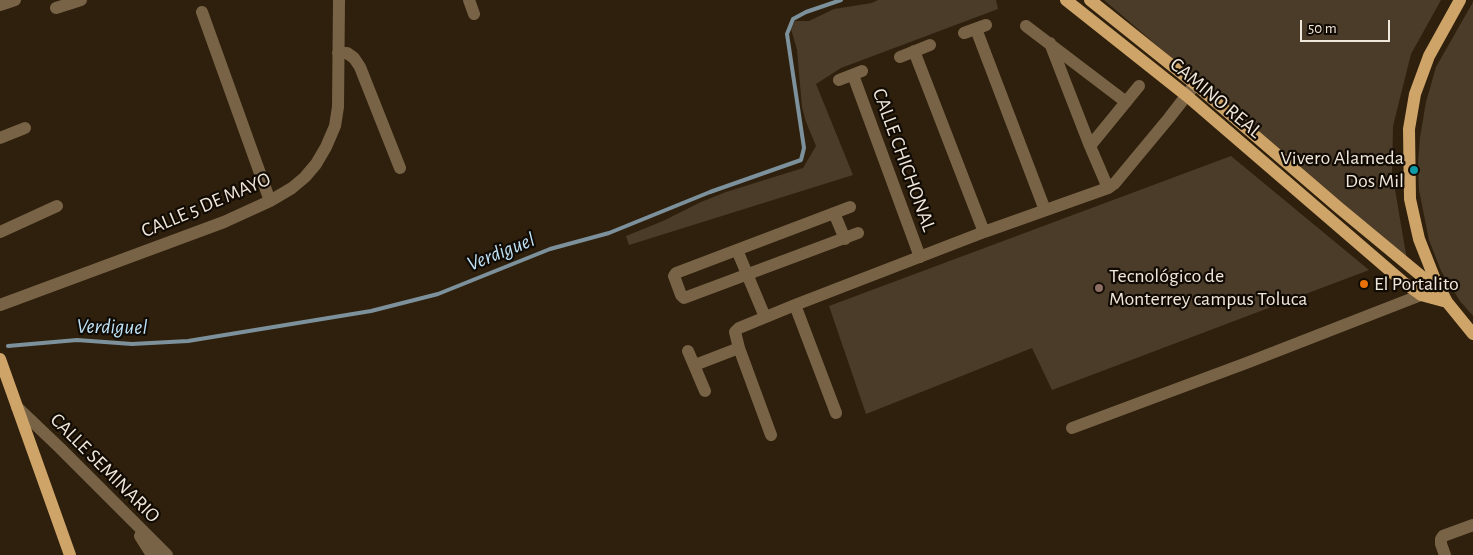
<!DOCTYPE html>
<meta charset="utf-8">
<style>
body{margin:0}
#map{position:relative;width:1473px;height:555px;overflow:hidden;background:#2e200d;font-family:"Alegreya Sans",sans-serif}
canvas{display:block}
.scale{position:absolute;left:1300px;top:20px;width:90px;height:22px;box-sizing:border-box;border:2px solid #f0e7db;border-top:0;padding-left:6px;font-size:15px;line-height:18px;white-space:nowrap;color:#f0e7db;-webkit-text-stroke:4px #110b04;paint-order:stroke}
</style>
<div id="map">
<canvas width="1473" height="555"></canvas>
<div class="scale">50 m</div>
</div>
<script>
const context = document.querySelector('canvas').getContext('2d');
context.lineJoin = 'round';
function fillPath(path, color) { context.fillStyle = color; context.fill(path, 'evenodd'); }
const poly = rows => new Path2D(rows.map(r => 'M' + r).join(''));
function stroke(path, color, width, dash) { context.strokeStyle = color; context.lineWidth = width; context.lineCap = dash ? 'butt' : 'round'; context.setLineDash(dash || []); context.stroke(path); }
function label(font, color, halo, rows, align = 'center') {
  context.font = font + ' "Alegreya Sans",sans-serif'; context.lineWidth = 4.5; context.setLineDash([]); context.textBaseline = 'middle'; context.strokeStyle = halo; context.fillStyle = color; for (const [text, x, y, turn = 0] of rows) {
    context.save(); context.translate(x, y); context.rotate((+turn || 0) * Math.PI / 180); context.textAlign = isNaN(turn) ? turn : align; if (halo) context.strokeText(text, 0, 0); context.fillText(text, 0, 0); context.restore();
  }
}
fillPath(poly([
 [878,0,996,0,998,9,841,68,816,84,853,175,629,245,626,236,663,221,701,202,726,192,803,168,816,146,806,122,802,107,797,50,791,29,795,21,809,21,834,9,872,3],
 [1104,0,1441,0,1411,54,1393,126,1392,172,1407,260],
 [1473,2,1473,316,1460,301,1441,271,1429,240,1419,190,1418,163,1420,137,1426,102,1436,67],
 [1231,156,1369,270,1052,390,1032,348,866,414,829,306]
]), '#4b3c29');
stroke(poly([
 [8,346,77,340,132,344,188,341,371,311,438,294,550,249,609,233,710,192,801,160,804,148,787,34,793,19,806,12,841,0]
]), '#7c919b', 4);
stroke(poly([
 [469,0,474,14],
 [0,5,15,0],
 [56,8,81,0],
 [202,12,270,201],
 [1026,26,1126,102],
 [976,29,1045,210],
 [964,33,986,25],
 [1050,43,1090,146,1108,188],
 [914,51,984,232],
 [338,53,347,53,354,58,360,67,400,168],
 [900,57,930,45],
 [853,75,920,257],
 [839,80,862,71],
 [0,138,25,128],
 [1090,146,1139,86],
 [850,207,676,273,674,276,681,295,684,298,858,233],
 [834,213,845,239],
 [0,232,57,206],
 [737,250,765,317],
 [0,305,224,222,270,201,292,188,305,177,316,164,326,147,335,126,338,107,339,0],
 [795,305,836,413],
 [688,351,705,391],
 [695,365,739,348],
 [17,407,60,448,167,555],
 [1072,428,1249,362,1421,295,1427,288],
 [771,435,739,348,735,332,739,328,795,305,984,232,1108,188,1115,183,1169,118,1193,87],
 [140,536,152,555],
 [1445,555,1441,544,1441,539,1443,536,1473,525]
]), '#786347', 12);
stroke(poly([
 [1066,0,1187,96,1403,282,1421,295,1447,302],
 [1090,0,1195,84,1338,207,1431,284,1447,302],
 [1460,0,1429,56,1415,94,1409,129,1410,199,1419,239,1434,277,1447,302,1473,334],
 [0,359,70,555]
]), '#cfa468', 12);
for (const [x, y, r, color] of [
 [1414,170,5,"#0f9aa8"],
 [1364,284,5,"#e8710a"],
 [1099,288,5,"#8d6e63"]
]) { const dot = new Path2D(); dot.arc(x, y, r, 0, 2 * Math.PI); context.fillStyle = color; context.fill(dot); stroke(dot, '#110b04', 2); }
label('20px', '#f0e7db', '#110b04', [
 ["CAMINO REAL",1216,98,40],
 ["CALLE CHICHONAL",904,160,70],
 ["CALLE 5 DE MAYO",206,205,-23],
 ["CALLE SEMINARIO",105,468,45]
]);
label('20px', '#f0e7db', '#110b04', [
 ["Vivero Alameda",1404,158,"right"],
 ["Dos Mil",1404,181,"right"],
 ["Tecnológico de",1109,276],
 ["Monterrey campus Toluca",1109,299],
 ["El Portalito",1374,284]
], 'left');
label('italic 21px', '#bfe3f8', '#110b04', [
 ["Verdiguel",501,252,-22],
 ["Verdiguel",112,327,1]
]);
</script>
